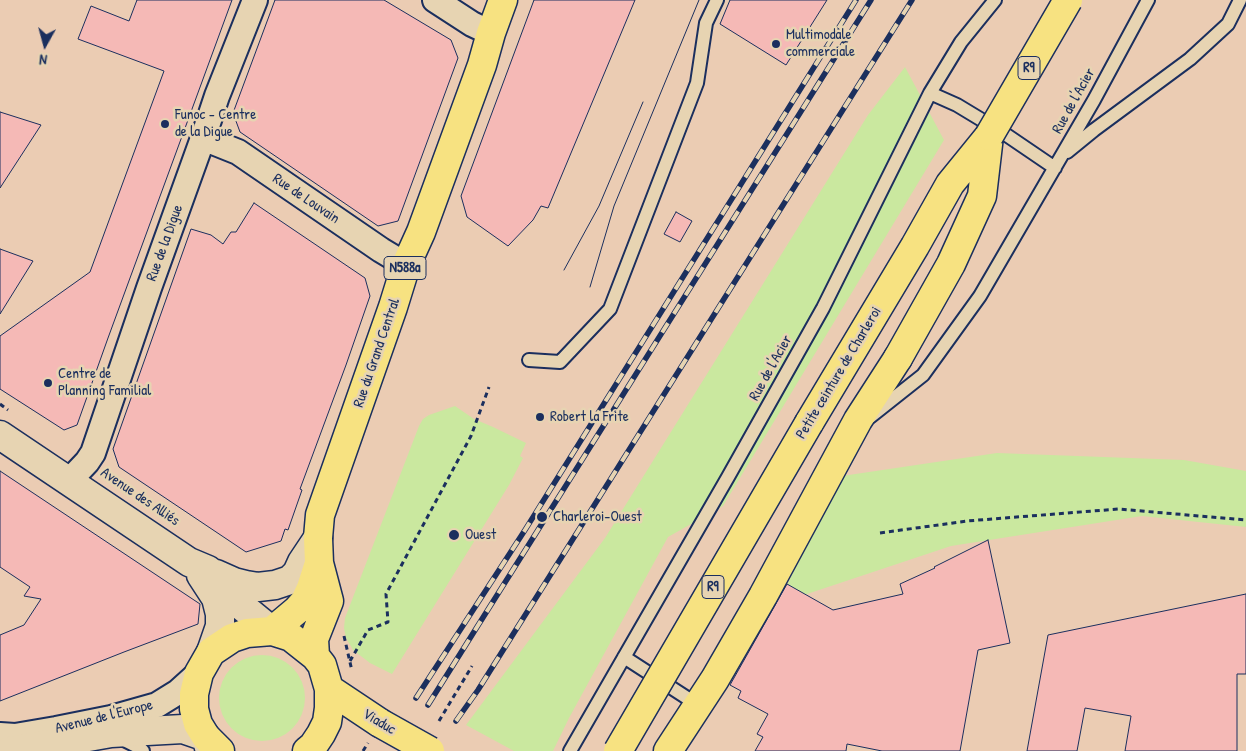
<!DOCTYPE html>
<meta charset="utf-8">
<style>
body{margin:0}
#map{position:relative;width:1246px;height:751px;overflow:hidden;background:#ebccb3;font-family:"Patrick Hand",sans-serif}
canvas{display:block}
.north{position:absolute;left:20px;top:20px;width:50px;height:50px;-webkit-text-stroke:4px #e7d4b2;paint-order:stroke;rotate:187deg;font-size:14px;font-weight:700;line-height:20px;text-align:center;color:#1b2f5e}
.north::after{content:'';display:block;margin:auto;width:18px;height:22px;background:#1b2f5e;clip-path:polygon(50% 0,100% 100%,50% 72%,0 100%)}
</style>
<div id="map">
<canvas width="1246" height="751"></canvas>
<div class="north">N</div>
</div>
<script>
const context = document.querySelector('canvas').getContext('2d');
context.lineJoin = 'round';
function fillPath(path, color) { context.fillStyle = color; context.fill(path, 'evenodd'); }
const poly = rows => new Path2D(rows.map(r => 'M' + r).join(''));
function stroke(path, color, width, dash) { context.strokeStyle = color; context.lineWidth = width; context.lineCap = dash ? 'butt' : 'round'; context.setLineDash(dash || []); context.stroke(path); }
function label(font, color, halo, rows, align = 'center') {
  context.font = font + ' "Patrick Hand",sans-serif'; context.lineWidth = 5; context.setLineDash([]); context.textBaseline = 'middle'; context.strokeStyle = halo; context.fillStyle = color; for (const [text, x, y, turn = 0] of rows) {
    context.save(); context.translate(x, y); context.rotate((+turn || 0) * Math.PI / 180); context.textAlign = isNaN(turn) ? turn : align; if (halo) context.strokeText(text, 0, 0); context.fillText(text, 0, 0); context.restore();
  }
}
fillPath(poly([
 [905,67,944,140,723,506,668,537,569,718,553,751,514,751,466,725,605,538,868,115],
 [455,406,474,419,493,427,526,443,520,456,523,458,509,485,392,674,370,663,353,650,346,638,344,628,345,618,419,426,423,419,429,415],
 [997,453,1184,460,1246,471,1246,527,1142,516,951,546,777,604,842,476],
 '219 698a43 43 0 1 1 86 0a43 43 0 1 1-86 0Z'
]), '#cae89f');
const building = poly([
 [137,0,232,0,108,338,77,425,64,430,0,389,0,336,90,272,164,71,78,39,91,6,129,21,137,0],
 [275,0,384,0,451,40,458,58,398,221,378,226,240,132,233,113,275,0],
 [534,0,635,0,548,208,541,206,533,220,508,246,467,217,461,196,534,0],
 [730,0,827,0,786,65,720,24,730,0],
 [0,112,41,125,0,188,0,112],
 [254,203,365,278,370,296,346,365,300,489,302,490,288,530,285,529,281,541,246,552,119,467,113,449,191,229,211,235,223,244,231,232,236,232,254,203],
 [676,212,692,221,680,242,664,234,676,212],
 [0,249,33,261,0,314,0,249],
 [0,471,200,604,198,624,124,652,0,701,0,635,24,625,41,599,24,596,30,587,0,567,0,471],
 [988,540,1010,643,978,650,960,751,882,751,847,744,846,751,755,751,763,737,757,734,768,714,738,698,741,691,730,685,787,584,833,610,903,594,900,584,935,568,934,567,988,540],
 [1246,594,1246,674,1237,674,1237,751,1125,751,1131,716,1085,708,1077,751,1027,751,1048,635,1246,594]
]);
fillPath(building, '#f5b9b6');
stroke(building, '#1b2f5e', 1);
const lane = poly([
 [930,93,957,105,1005,134,1055,168],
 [1067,152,1094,130,1190,59,1228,24,1240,0],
 [529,360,560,362,610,309,697,83,706,23,717,0],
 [870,417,923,375,980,296,1094,100,1148,0],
 [624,657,698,705],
 [120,738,140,748,143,751],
 [570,751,728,477,823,308,930,93,961,42,995,0]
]);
const street = poly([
 [435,0,472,24,491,33],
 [203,138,238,152,381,250,406,265],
 [69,481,87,462,93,453,149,288,203,138,217,96,255,0],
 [0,735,15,736,56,729,111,718,157,705,178,692,199,673]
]);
const secondary = poly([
 [0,435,189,562,208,570,229,590,244,608,272,631],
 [216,574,234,582,246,585,258,587,275,585,290,580,297,573,302,562,318,538],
 [201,575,216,598,220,614,220,626,211,652],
 [9,751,111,733,183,729,206,737,210,751]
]);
const primary = poly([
 [272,631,297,610,305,601,311,588,319,563],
 [315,656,314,639,329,601,319,563,318,538,320,515,393,307,406,265,421,232,482,65,491,33,503,0],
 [329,689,380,723],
 [220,751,206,737,198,724,194,709,194,694,199,673,211,652,232,638,247,633,272,631,291,637,315,656,322,665,329,689,329,708,327,722,321,734,313,746,307,751],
 [668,751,715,679,763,596,858,420,898,358]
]);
const highway = poly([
 [898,358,951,264,982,196,989,136],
 [809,423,915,246,950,184,989,136]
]);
stroke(lane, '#1b2f5e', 16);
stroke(street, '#1b2f5e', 28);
stroke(secondary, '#1b2f5e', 31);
stroke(primary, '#1b2f5e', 31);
stroke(highway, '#1b2f5e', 31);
stroke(poly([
 [0,404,8,410],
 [880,533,967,521,1118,509,1246,520],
 [344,636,352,671],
 [350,661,368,630,388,622,386,594,471,436,489,387],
 [439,721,472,666],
 [363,751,368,743]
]), '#1b2f5e', 3, [5, 4]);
stroke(lane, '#e7d4b2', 12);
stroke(street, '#e7d4b2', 24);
stroke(secondary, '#e7d4b2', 28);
stroke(primary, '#f7e281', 28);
stroke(highway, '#f7e281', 28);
stroke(poly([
 [564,270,599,206,643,102],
 [590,287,614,206,699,0]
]), '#1b2f5e', 1);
const rail = poly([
 [416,698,525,530,856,0],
 [428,705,871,0],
 [456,721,478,690,912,0]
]);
stroke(rail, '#1b2f5e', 5.5);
stroke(rail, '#e7d4b2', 4, [11]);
const primaryBridge = poly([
 [380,723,430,751]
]);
const highwayBridge = poly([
 [989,136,1068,0],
 [618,751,809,423]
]);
stroke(primaryBridge, '#1b2f5e', 31, []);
stroke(highwayBridge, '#1b2f5e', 31, []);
stroke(primaryBridge, '#f7e281', 28);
stroke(highwayBridge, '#f7e281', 28);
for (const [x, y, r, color] of [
 [776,44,5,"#1b2f5e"],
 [165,124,5,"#1b2f5e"],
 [48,383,5,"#1b2f5e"],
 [540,417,5,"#1b2f5e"],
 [542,517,6,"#1b2f5e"],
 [454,535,6,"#1b2f5e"]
]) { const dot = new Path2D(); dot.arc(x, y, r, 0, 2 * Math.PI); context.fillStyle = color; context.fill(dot); stroke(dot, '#e7d4b2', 2); }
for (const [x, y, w] of [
 [1029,68,22],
 [405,268,42],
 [713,587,22]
]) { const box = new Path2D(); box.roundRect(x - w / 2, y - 11.5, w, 23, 4); context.fillStyle = '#e7d4b2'; context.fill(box); stroke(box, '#1b2f5e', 1); }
label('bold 14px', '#1b2f5e', null, [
 ["R9",1029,68],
 ["N588a",405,268],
 ["R9",713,587]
]);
label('15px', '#1b2f5e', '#e7d4b2', [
 ["Multimodale",786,35],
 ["commerciale",786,52],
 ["Funoc - Centre",175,115],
 ["de la Digue",175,132],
 ["Centre de",58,374],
 ["Planning Familial",58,391],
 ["Robert la Frite",550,417],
 ["Charleroi-Ouest",553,517],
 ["Ouest",465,535]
], 'left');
label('15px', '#1b2f5e', '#e7d4b2', [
 ["Rue de l'Acier",1074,101,-61],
 ["Rue de Louvain",306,199,34],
 ["Rue de la Digue",165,243,-70],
 ["Rue du Grand Central",377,353,-71],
 ["Rue de l'Acier",771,368,-61],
 ["Petite ceinture de Charleroi",839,373,-59],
 ["Avenue des Alliés",140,497,34],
 ["Avenue de l'Europe",104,717,-14],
 ["Viaduc",379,722,31]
]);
</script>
